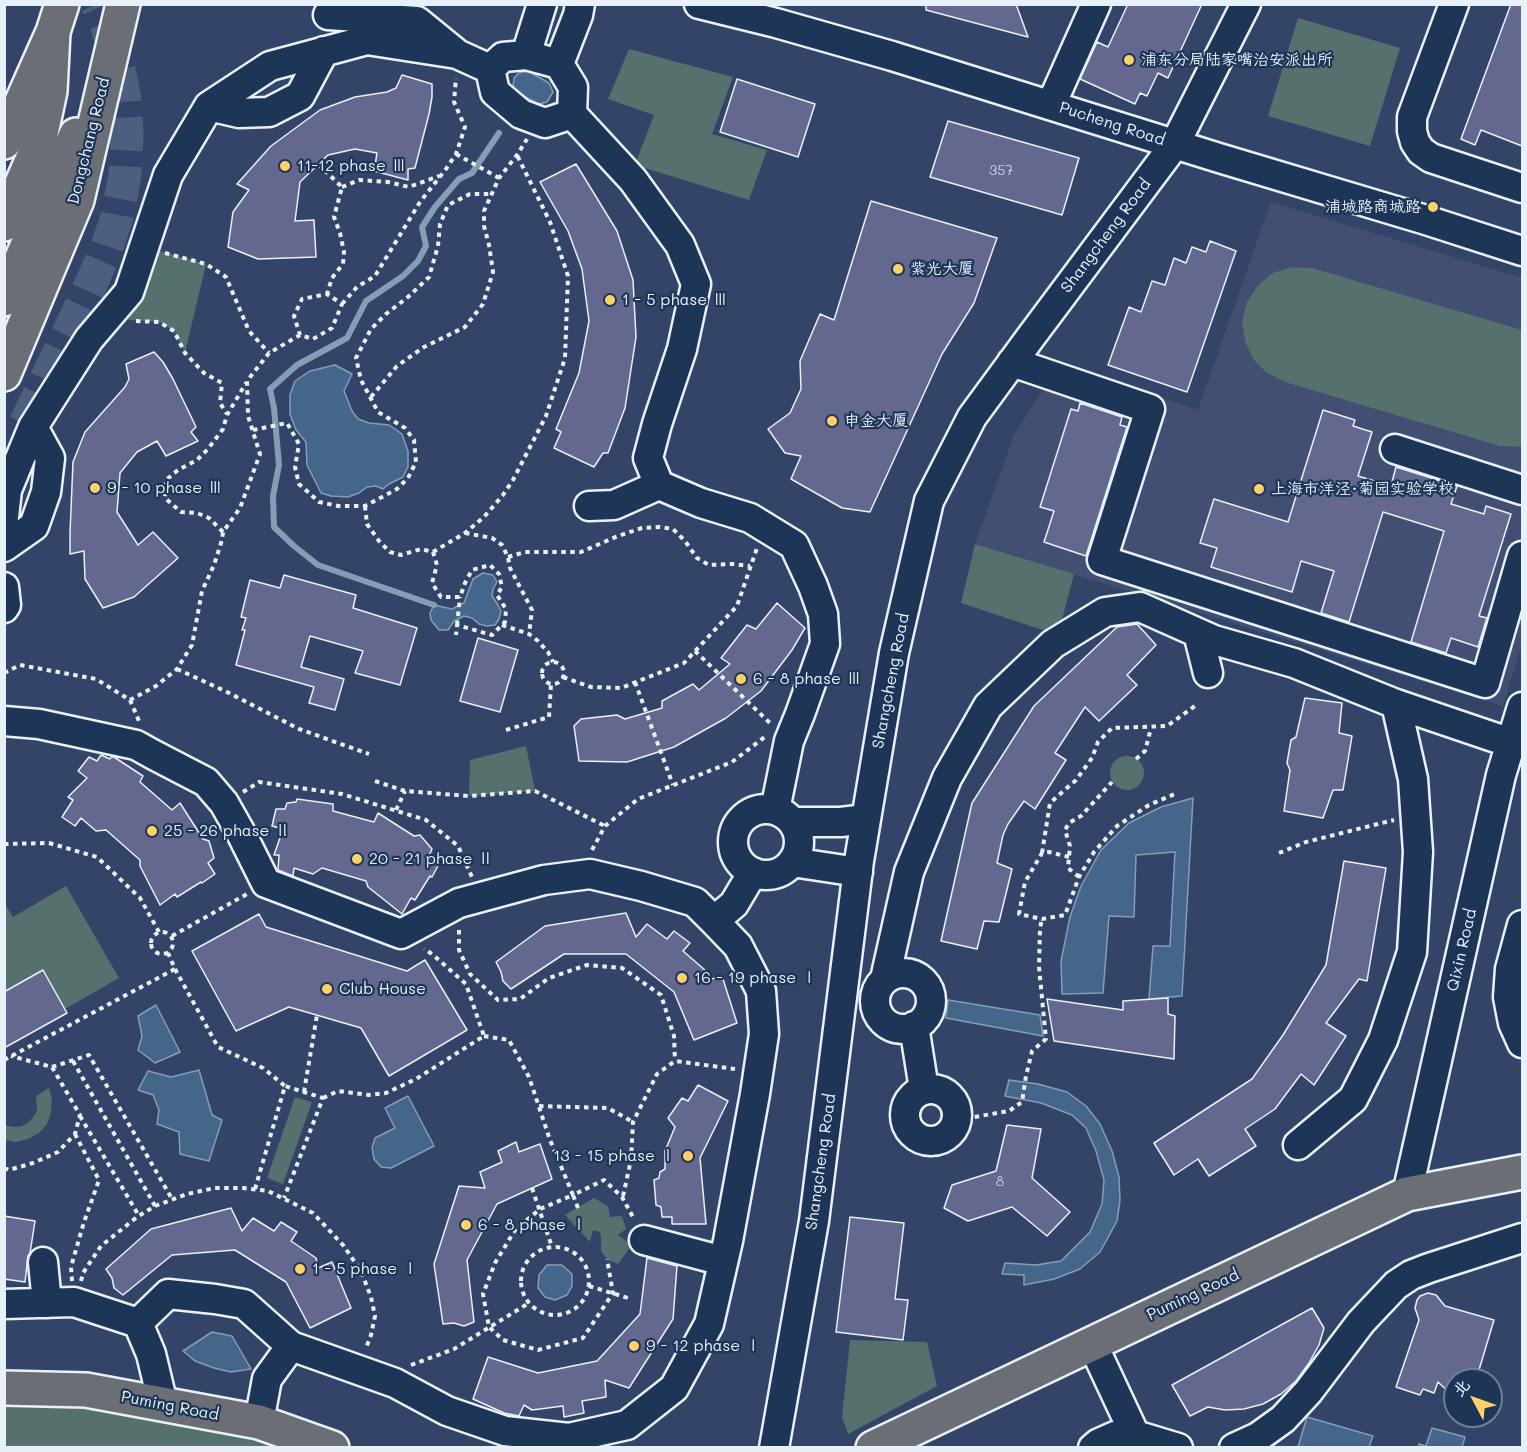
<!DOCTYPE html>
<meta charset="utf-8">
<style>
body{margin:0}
#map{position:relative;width:1527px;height:1452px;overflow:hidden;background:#334468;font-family:Mali,"LXGW WenKai TC",sans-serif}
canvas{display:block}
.frame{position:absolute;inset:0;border:6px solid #e8f1f8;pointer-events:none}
.north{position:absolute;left:1443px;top:1368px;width:60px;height:60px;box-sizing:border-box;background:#1d3557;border:2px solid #6e8097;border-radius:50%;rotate:311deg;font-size:16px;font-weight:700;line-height:24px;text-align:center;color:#e8f1f8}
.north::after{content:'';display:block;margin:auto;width:21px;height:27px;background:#ffd166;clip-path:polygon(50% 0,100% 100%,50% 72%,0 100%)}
</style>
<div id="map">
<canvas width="1527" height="1452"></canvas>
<div class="frame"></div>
<div class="north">北</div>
</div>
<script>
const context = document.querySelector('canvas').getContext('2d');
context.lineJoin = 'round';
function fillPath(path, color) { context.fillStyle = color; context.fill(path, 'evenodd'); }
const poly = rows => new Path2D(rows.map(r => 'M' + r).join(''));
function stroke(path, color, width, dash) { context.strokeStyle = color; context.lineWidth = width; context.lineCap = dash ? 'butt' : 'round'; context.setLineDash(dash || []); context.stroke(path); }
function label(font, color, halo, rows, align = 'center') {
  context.font = font + ' Mali,"LXGW WenKai TC",sans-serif'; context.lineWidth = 4.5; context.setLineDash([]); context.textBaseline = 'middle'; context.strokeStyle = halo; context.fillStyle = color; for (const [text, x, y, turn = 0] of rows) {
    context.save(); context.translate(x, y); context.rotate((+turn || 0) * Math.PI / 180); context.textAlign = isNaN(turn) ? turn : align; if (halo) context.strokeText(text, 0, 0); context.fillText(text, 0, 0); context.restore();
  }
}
fillPath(poly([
 [1271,202,1522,278,1522,644,1503,706,975,544,1014,435,1037,399,1064,364,1198,410]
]), '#424f73');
fillPath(poly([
 [1298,18,1400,48,1370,146,1268,116],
 [629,49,733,77,712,134,767,150,749,200,635,165,654,115,608,99],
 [157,250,206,264,185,353,174,331,159,322,128,320],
 [1292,267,1312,268,1522,330,1522,447,1500,446,1285,382,1267,373,1253,359,1245,341,1242,321,1247,302,1258,285,1273,273],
 [975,544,1074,574,1058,635,961,603],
 [526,746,535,791,469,796,470,760],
 '1110 773a17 17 0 1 1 34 0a17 17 0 1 1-34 0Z',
 [66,886,119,978,65,1009,5,992,4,902,13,917],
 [49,1088,52,1100,51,1112,47,1124,39,1133,28,1139,16,1142,5,1140,5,1125,14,1127,22,1126,28,1123,33,1117,37,1111,36,1096],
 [295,1097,312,1102,283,1184,267,1178],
 [594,1198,608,1206,610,1217,622,1216,626,1229,618,1235,632,1245,618,1264,607,1259,601,1251,601,1239,600,1232,593,1230,590,1242,565,1215],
 [850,1340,927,1342,937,1386,848,1434,842,1417],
 [5,1397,84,1400,299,1448,5,1448]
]), '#55706d');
const water = poly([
 [528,71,549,83,553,92,547,102,539,104,518,93,513,86,514,78,519,73,528,71],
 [335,365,352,374,344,391,352,411,358,419,369,423,389,425,402,434,408,451,408,467,403,477,389,484,383,489,376,486,367,487,359,493,348,497,331,496,321,493,307,465,306,442,296,430,290,414,290,395,295,381,310,371,335,365],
 [483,573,493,575,497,582,493,589,492,596,498,605,501,611,499,619,495,625,487,626,479,624,472,618,464,616,454,621,448,630,439,630,431,620,430,613,434,605,452,609,464,603,473,579,483,573],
 [1193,798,1182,996,1149,999,1153,946,1170,946,1175,852,1136,855,1134,917,1109,916,1103,993,1062,994,1061,961,1070,917,1081,886,1101,850,1129,823,1161,807,1193,798],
 [948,1000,1040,1015,1043,1036,946,1018,948,1000],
 [156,1005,180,1052,155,1063,138,1050,142,1036,138,1016,156,1005],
 [199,1070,212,1115,222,1120,209,1161,180,1154,179,1132,157,1124,159,1110,153,1095,138,1090,148,1071,171,1077,199,1070],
 [1009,1080,1038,1084,1067,1092,1086,1106,1100,1124,1112,1151,1119,1177,1120,1200,1117,1221,1100,1252,1080,1269,1054,1279,1024,1285,1024,1275,1002,1274,1005,1263,1036,1265,1061,1261,1090,1232,1102,1204,1104,1180,1096,1151,1086,1128,1072,1115,1041,1103,1005,1096,1009,1080],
 [408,1096,434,1146,391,1168,381,1167,374,1159,372,1148,375,1138,395,1128,385,1108,408,1096],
 [547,1265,562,1265,572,1274,572,1286,567,1295,555,1300,545,1297,538,1288,539,1275,547,1265],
 [212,1332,232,1336,251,1369,231,1372,214,1368,195,1361,183,1351,212,1332],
 [1307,1417,1373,1436,1369,1447,1298,1447,1307,1417],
 [1432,1428,1465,1437,1462,1447,1418,1447,1419,1444,1426,1446,1432,1428]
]);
fillPath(water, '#43668a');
stroke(water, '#859eb6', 1.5);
stroke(poly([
 [434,605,318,565,294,546,274,527,273,496,279,465,274,408,270,389,297,365,347,338,366,301,403,276,418,261,426,246,422,227,435,207,459,179,472,173,499,133]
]), '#859eb6', 6);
const building = poly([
 [926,4,1016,4,1028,37,926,10,926,4],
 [1128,4,1202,4,1168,78,1158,73,1147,96,1140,93,1135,104,1080,79,1097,42,1108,47,1128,4],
 [1511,4,1522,4,1522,146,1481,130,1475,145,1461,139,1511,4],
 [402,75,432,84,432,97,429,114,415,168,408,169,408,180,374,171,377,153,355,149,328,155,300,182,295,221,314,220,316,257,258,259,228,247,233,212,249,190,237,184,271,146,320,110,355,97,387,92,396,88,402,75],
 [737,79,815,104,798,157,720,132,737,79],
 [948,121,1079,158,1062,215,930,177,948,121],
 [576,164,617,231,633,280,636,337,625,408,608,453,603,453,594,467,554,448,561,432,556,429,579,373,589,321,582,269,568,231,540,182,576,164],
 [871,201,997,238,974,303,942,354,870,512,842,508,791,479,801,456,785,453,768,429,790,413,801,389,800,361,820,314,834,320,871,201],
 [1210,241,1236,251,1187,392,1108,365,1129,307,1141,312,1152,281,1165,285,1174,258,1186,263,1192,247,1206,252,1210,241],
 [154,352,163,362,173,379,196,427,191,432,198,441,166,456,157,441,137,452,120,473,117,512,138,545,153,532,178,558,134,597,103,608,85,579,84,551,70,554,70,533,73,462,85,432,125,387,129,379,126,364,154,352],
 [1080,403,1122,417,1120,425,1127,427,1086,556,1044,542,1054,511,1040,507,1071,409,1078,411,1080,403],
 [1323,410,1355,420,1353,426,1372,432,1358,476,1391,486,1396,467,1457,486,1451,504,1484,514,1486,506,1511,514,1479,616,1487,618,1478,647,1451,638,1446,653,1411,642,1444,531,1383,512,1349,622,1321,613,1334,571,1301,561,1292,592,1211,567,1217,548,1200,543,1214,499,1288,522,1323,410],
 [284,575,356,595,353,608,417,628,400,685,355,673,363,651,310,636,301,667,344,679,335,710,309,703,314,687,236,665,245,630,242,630,246,618,241,617,250,580,280,588,284,575],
 [777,603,805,628,792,650,761,691,726,718,674,747,627,762,579,761,574,726,581,719,617,715,625,719,662,708,662,701,693,684,699,690,730,664,721,658,747,625,756,629,777,603],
 [1137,624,1156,645,1127,675,1137,685,1099,721,1085,707,1055,753,1066,760,1035,809,1024,801,1008,824,1003,835,997,863,1012,869,999,922,984,921,977,949,941,941,972,803,1034,706,1117,627,1137,624],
 [478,638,518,650,500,712,460,701,478,638],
 [1305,698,1342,703,1339,733,1352,736,1343,790,1333,790,1323,818,1284,811,1290,770,1287,763,1291,740,1296,737,1305,698],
 [101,755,110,759,111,757,114,757,143,776,140,782,172,810,180,803,203,839,209,841,214,858,208,863,215,874,202,883,201,882,177,897,175,894,160,905,140,866,140,860,106,830,96,831,81,818,75,826,62,817,73,800,68,797,87,778,78,771,89,757,97,761,101,755],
 [297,799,333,804,333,811,374,822,378,813,414,836,420,835,432,849,429,856,440,862,432,877,430,876,415,900,411,898,402,914,368,887,366,881,322,868,313,874,294,868,293,876,278,870,279,855,274,855,283,829,272,826,276,809,285,809,287,803,296,802,297,799],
 [1344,861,1386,868,1367,981,1359,979,1326,1023,1346,1036,1314,1085,1301,1074,1275,1109,1245,1129,1256,1146,1209,1176,1198,1159,1174,1175,1154,1143,1252,1079,1283,1035,1326,965,1344,861],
 [626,913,636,937,647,924,667,939,674,931,690,943,683,951,706,971,708,980,722,976,737,1023,694,1040,674,992,626,954,564,954,511,989,503,981,501,972,496,962,545,926,626,913],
 [259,914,266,927,407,971,425,960,467,1030,389,1076,361,1028,289,1007,236,1031,192,951,259,914],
 [43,970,67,1013,4,1048,4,992,43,970],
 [1168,998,1168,1014,1175,1016,1174,1059,1054,1041,1047,999,1123,1010,1123,1001,1168,998],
 [698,1085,728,1101,700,1158,706,1224,672,1224,672,1217,662,1217,661,1207,656,1205,654,1180,659,1178,660,1172,665,1169,665,1151,675,1127,668,1118,682,1098,688,1101,698,1085],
 [1007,1125,1041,1129,1032,1178,1070,1212,1047,1236,1012,1207,968,1221,944,1208,952,1185,996,1171,1007,1125],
 [516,1142,519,1152,540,1144,552,1179,497,1204,467,1260,474,1322,464,1326,454,1323,443,1324,434,1264,459,1186,485,1188,480,1172,502,1162,498,1151,516,1142],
 [231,1208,242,1231,253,1218,274,1231,281,1222,297,1232,291,1241,316,1258,318,1268,332,1262,351,1308,310,1328,286,1282,235,1250,172,1255,123,1295,114,1288,112,1278,106,1269,151,1229,231,1208],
 [4,1216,35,1221,30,1253,28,1256,25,1282,4,1279,4,1216],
 [850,1217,904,1223,895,1299,908,1300,903,1340,836,1332,850,1217],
 [647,1258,677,1266,673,1319,629,1388,605,1380,606,1397,582,1401,584,1413,564,1417,563,1406,532,1410,524,1405,519,1416,504,1413,473,1399,488,1357,538,1373,597,1361,640,1314,647,1258],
 [1428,1293,1436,1295,1445,1306,1494,1320,1479,1370,1487,1380,1455,1380,1455,1398,1438,1382,1434,1393,1423,1389,1420,1395,1396,1387,1419,1320,1415,1308,1417,1300,1420,1296,1428,1293],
 [1312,1308,1324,1328,1319,1345,1309,1363,1296,1381,1281,1394,1263,1404,1244,1409,1225,1410,1208,1407,1190,1416,1172,1385,1312,1308]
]);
fillPath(building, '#65688e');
stroke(building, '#e8f1f8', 1.5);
stroke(poly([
 [25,424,87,293,105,252,117,217,125,175,127,135,125,99,117,59,106,24,97,4]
]), '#4e5e7e', 33, [33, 16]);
const minor = poly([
 [699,4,776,23,892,56,1219,158,1426,220,1522,251],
 [1454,4,1412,117,1412,131,1415,142,1421,151,1431,158,1522,188],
 [328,15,417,21,455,52],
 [526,55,559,64,573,87,572,114,545,123,521,114,495,92,490,69,503,57,526,55],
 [526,55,542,4],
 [559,64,578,15,580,4],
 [1051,105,1096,4],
 [209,106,239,113,269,112,300,96,324,51],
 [572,114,633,180,680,245,696,284,682,349,657,424,648,458,659,485,701,503,750,518,794,545,813,586,823,614,825,644,800,714,789,741,775,810],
 [1012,362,1150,409,1102,560,1485,683,1522,556],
 [1395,449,1522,490],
 [589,506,614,505,659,485],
 [4,517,7,490,33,427,89,339,129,292,168,175,209,106,270,66,367,40,457,54,490,69],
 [4,547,34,526,46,492,50,458,33,427],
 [4,587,6,605,4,608],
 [1198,633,1208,673],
 [4,721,39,724,136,745,154,755,206,782,224,803,242,835,266,883,401,934,459,903,544,880,590,874,641,886,695,902,714,921],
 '733 842a33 33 0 1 1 66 0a33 33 0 1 1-66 0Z',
 [793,822,841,822,866,819],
 [792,862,858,872],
 [1522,925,1510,969,1508,997,1513,1023,1522,1043],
 '875 1001a28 28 0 1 1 56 0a28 28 0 1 1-56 0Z',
 [885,979,909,872,947,778,988,706,1053,644,1105,612,1140,607,1214,640,1294,663,1396,704,1511,743],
 [914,1026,924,1089],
 '905 1115a26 26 0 1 1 52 0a26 26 0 1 1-52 0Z',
 [1298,1145,1353,1099,1383,1040,1412,952,1418,852,1413,779,1396,704],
 [1407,1194,1501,775,1522,707],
 [644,1240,723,1261],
 [43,1262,47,1303],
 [4,1304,74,1302,138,1323],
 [138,1323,168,1294,215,1299,244,1304,291,1346,395,1383,447,1411,505,1431,569,1438,627,1425,674,1388,709,1324,728,1241,755,1094,764,1034,761,991,738,946,714,921,734,904,753,872],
 [138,1323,151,1354,163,1404],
 [1092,1343,1135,1435],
 [259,1422,267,1379,291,1346],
 [774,1448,814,1221,859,861,894,653,929,501,972,417,1030,338,1175,144,1246,4],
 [1093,1448,1099,1443,1115,1436,1135,1435,1178,1448],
 [1234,1448,1258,1437,1283,1419,1308,1392,1361,1322,1396,1285,1411,1275,1429,1268,1522,1238]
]);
const major = poly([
 [4,142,53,32,62,4],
 [4,224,38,147,50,91,53,32],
 [4,299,76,135],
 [4,374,77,200,123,4],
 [4,1388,86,1390,259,1422,332,1448],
 [873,1448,1407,1194,1522,1172]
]);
stroke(minor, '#e8f1f8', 33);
stroke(major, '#e8f1f8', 38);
stroke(poly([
 [456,154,499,178],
 [318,164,342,187,334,217,340,233,344,252,343,264,332,278,327,294],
 [342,187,359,180,388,182,409,187,439,176],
 [165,253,206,264,226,277,249,331,269,353],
 [342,304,357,287,375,276,420,202,446,169,456,154,465,127,454,102,456,78],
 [136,321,159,322,174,331,185,353,204,373,222,383,220,403,227,414],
 [371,397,397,366,424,347,465,327,483,304,493,272,489,245,484,226,484,211,499,178,517,155,527,139],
 [253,430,287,423,299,444,295,467,299,484,319,502,338,506,365,506,397,489,408,478,416,462,414,440,405,428,378,412,361,380,356,358,371,329,386,314,408,297,429,277,438,246,440,224,448,205,470,194,492,194],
 [365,506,367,524,379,541,390,552,401,555,421,549,433,552,437,565,432,583,441,597,460,597,465,583,472,570,490,565,499,574,502,587,497,595,506,609,505,622,492,635,457,625,456,635],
 [223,532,209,518,197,513,181,512,165,498,166,480,178,470,197,460,208,449,223,429,227,415,246,383],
 [465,533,492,538,502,545,508,557,510,568,532,610,529,634],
 [433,552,465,533,484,517,503,495,513,480,546,416,565,358,568,276,550,222,517,155],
 [508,557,525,552,581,552,618,536,642,528,660,527,673,529,685,541,697,558,709,565,731,564,750,566],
 [457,625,460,597],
 [502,625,529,634,538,641,548,652,553,662],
 [695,651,771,724],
 '542 673a11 11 0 1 1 22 0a11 11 0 1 1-22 0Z',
 [177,669,227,692,299,729,369,754],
 [4,673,20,665,96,679,130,700,156,686,177,669,192,645,202,591,214,565,222,540,223,532,240,508,260,454,248,416,247,381,269,353,300,335,313,339,332,328,342,304,327,294,302,299,294,316,300,335],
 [563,677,591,687,621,688,684,663,737,606,757,548],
 [635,682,673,785],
 [130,700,139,721],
 [506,730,549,717,551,684],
 [1136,759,1145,751,1151,728],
 [375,781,405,791,469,796,535,791,605,826],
 [243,792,259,782,342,794,426,820,458,846,472,877],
 [396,810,405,791],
 [4,844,49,843,97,857,140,898,159,932],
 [592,850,605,826,638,799,732,762,766,736],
 [1042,853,1050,803,1076,780,1092,758,1098,742,1112,728,1167,726,1195,706],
 [1279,853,1306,842,1394,820],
 [1069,857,1049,852,1042,853,1025,882,1019,914,1042,919,1065,915,1079,877,1094,852,1117,826,1149,805,1175,794],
 [1079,877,1068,868,1070,846,1065,830,1069,823,1081,816,1112,782],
 [459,930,459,950,470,974,498,1000,520,999,549,978,587,965,622,968,661,995,674,1036,675,1061],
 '151 943a11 11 0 1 1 22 0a11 11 0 1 1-22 0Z',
 [172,936,247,894],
 [175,969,218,1047,263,1068,285,1086],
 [484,1036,509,1040,529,1077,550,1140,573,1195,604,1180,622,1197,634,1219],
 [4,1060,175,969,168,953],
 [73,1061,155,1206],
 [52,1067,89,1055,172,1199],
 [304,1092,317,1015],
 [323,1098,338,1091,369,1095,386,1093,416,1079,484,1036,466,984,432,954,424,949],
 [539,1106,608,1108,633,1122],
 [80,1116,139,1216],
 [957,1120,1009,1111,1022,1102,1026,1076,1032,1051,1046,1039,1039,967,1040,928,1042,919],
 [4,1168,9,1170,33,1163,58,1152,75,1134,80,1115,52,1067,11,1056],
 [532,1188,552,1247],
 [255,1189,285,1086,323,1098,284,1198],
 [623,1196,631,1160,633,1122,657,1074,675,1061,735,1069],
 [578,1208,573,1195,540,1209,515,1230,495,1263,483,1294,489,1327,503,1340,538,1350,583,1338,613,1293,607,1259],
 '521 1281a34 34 0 1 1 68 0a34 34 0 1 1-68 0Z',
 [72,1281,71,1267,84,1222,99,1180,75,1134],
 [81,1281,83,1273,101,1246,137,1217,155,1206,187,1194,215,1188,243,1188,268,1191,313,1213,343,1245,361,1271,371,1297,375,1316,371,1335,366,1348],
 [589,1286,628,1298],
 [411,1365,454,1349,529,1303]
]), '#e8f1f8', 4, [4.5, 4.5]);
stroke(minor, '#1d3557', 28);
stroke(major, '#6b6f75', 33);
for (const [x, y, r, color] of [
 [1129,60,6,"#ffd166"],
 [285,166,6,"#ffd166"],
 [1433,207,6,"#ffd166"],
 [898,269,6,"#ffd166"],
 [610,300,6,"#ffd166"],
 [832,421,6,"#ffd166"],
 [95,488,6,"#ffd166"],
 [1259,489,6,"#ffd166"],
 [741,679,6,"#ffd166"],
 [152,831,6,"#ffd166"],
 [357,859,6,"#ffd166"],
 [682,978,6,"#ffd166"],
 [327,989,6,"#ffd166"],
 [688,1156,6,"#ffd166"],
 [466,1225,6,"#ffd166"],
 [300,1269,6,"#ffd166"],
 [634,1346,6,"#ffd166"]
]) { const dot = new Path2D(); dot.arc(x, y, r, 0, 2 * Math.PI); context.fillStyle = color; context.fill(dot); stroke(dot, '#1d3557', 2); }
label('14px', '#c7cfde', null, [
 ["357",1001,171],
 ["8",1000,1182]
]);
label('16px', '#e8f1f8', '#1d3557', [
 ["浦东分局陆家嘴治安派出所",1141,60],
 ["11-12 phase Ⅲ",297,166],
 ["浦城路商城路",1421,207,"right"],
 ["紫光大厦",910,269],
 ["1 - 5 phase Ⅲ",622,300],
 ["申金大厦",844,421],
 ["9 - 10 phase Ⅲ",107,488],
 ["上海市洋泾·菊园实验学校",1271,489],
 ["6 - 8 phase Ⅲ",753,679],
 ["25 - 26 phase Ⅱ",164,831],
 ["20 - 21 phase Ⅱ",369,859],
 ["16 - 19 phase Ⅰ",694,978],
 ["Club House",339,989],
 ["13 - 15 phase Ⅰ",676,1156,"right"],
 ["6 - 8 phase Ⅰ",478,1225],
 ["1 - 5 phase Ⅰ",312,1269],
 ["9 - 12 phase Ⅰ",646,1346]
], 'left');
label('16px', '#e8f1f8', '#1d3557', [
 ["Pucheng Road",1112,124,18],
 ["Dongchang Road",89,141,-76],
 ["Shangcheng Road",1106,236,-53],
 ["Shangcheng Road",891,681,-79],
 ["Qixin Road",1462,950,-77],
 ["Shangcheng Road",821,1162,-82],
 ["Puming Road",1193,1295,-25],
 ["Puming Road",170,1406,11]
]);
</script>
